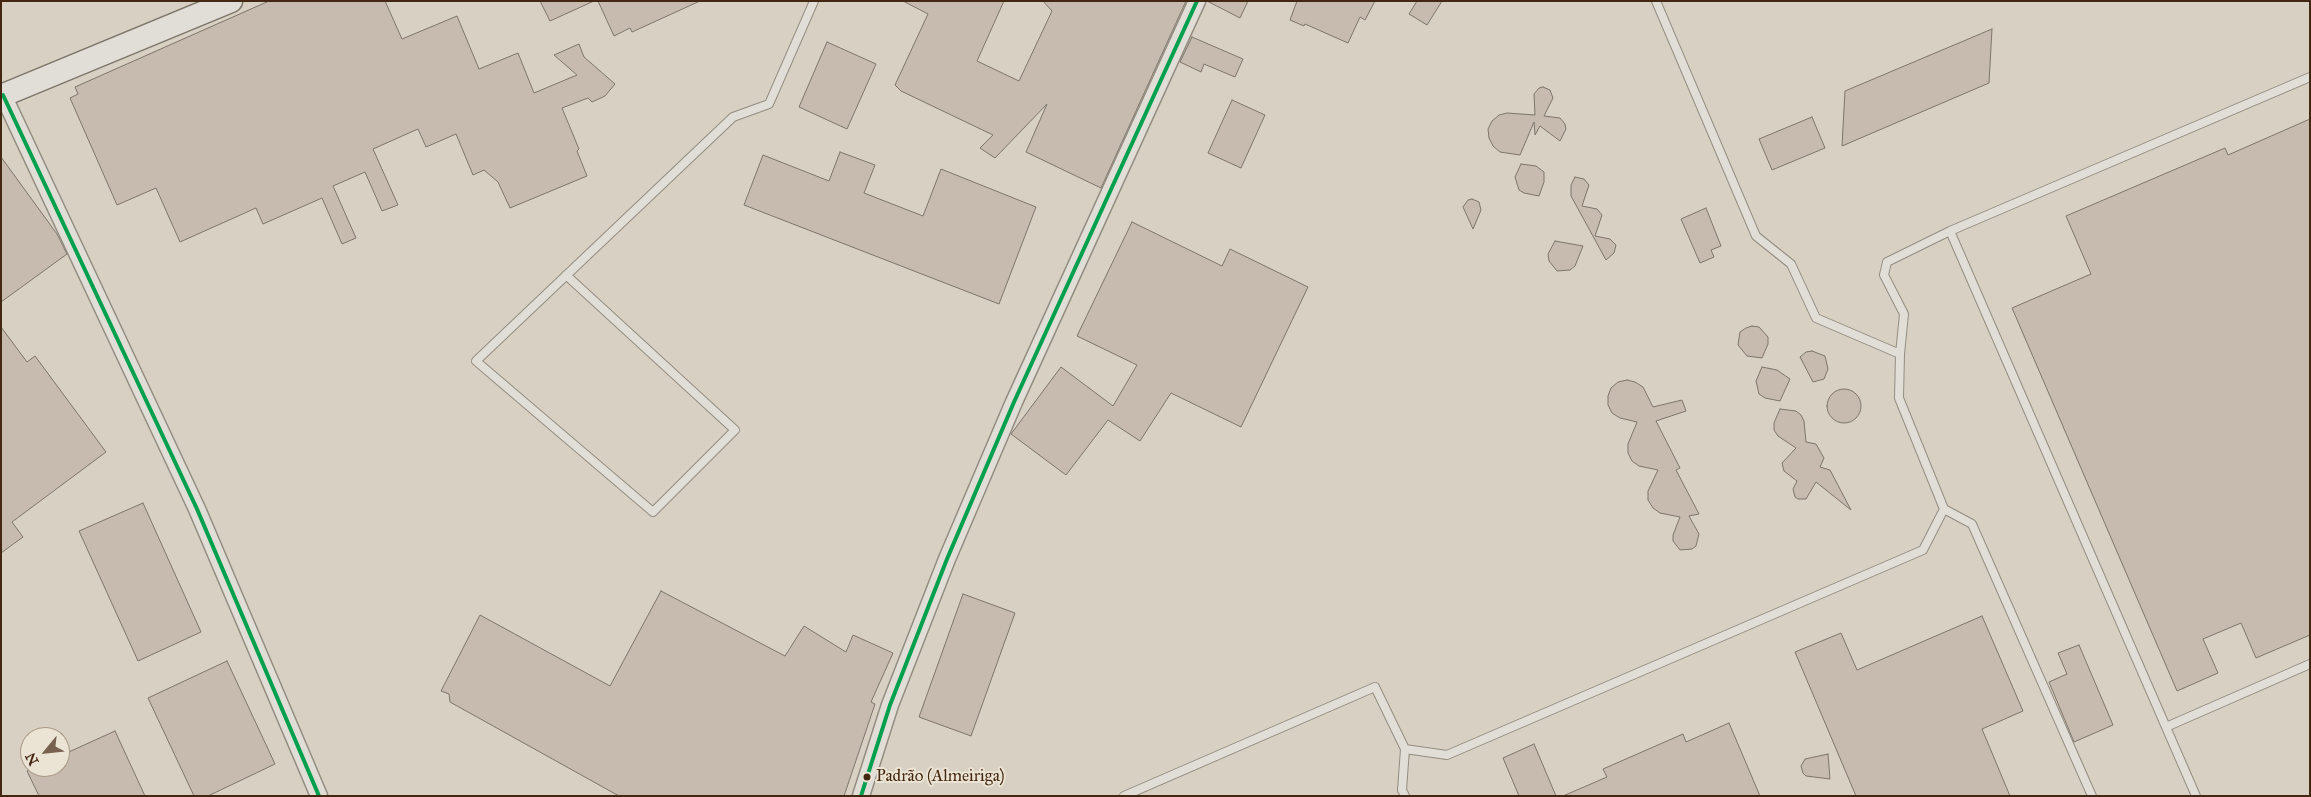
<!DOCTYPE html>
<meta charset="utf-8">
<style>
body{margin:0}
#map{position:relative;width:2311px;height:797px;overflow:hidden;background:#d8d1c3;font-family:"IM FELL Great Primer",serif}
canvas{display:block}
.frame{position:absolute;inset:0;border:2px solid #442710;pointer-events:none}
.north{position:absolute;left:20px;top:727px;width:50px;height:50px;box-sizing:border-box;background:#ebe3d3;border:1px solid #a89885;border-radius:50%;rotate:242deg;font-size:14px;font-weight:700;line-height:20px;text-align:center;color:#442710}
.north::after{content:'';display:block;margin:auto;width:18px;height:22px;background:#78624f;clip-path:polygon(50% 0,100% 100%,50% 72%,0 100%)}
</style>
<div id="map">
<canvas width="2311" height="797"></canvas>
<div class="frame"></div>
<div class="north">N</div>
</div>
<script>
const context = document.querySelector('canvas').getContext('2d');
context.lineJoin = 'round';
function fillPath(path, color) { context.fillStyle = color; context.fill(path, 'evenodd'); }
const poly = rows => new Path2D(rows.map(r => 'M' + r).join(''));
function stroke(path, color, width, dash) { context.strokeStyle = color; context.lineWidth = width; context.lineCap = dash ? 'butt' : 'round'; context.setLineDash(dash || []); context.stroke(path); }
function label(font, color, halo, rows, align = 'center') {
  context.font = font + ' "IM FELL Great Primer",serif'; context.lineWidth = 4; context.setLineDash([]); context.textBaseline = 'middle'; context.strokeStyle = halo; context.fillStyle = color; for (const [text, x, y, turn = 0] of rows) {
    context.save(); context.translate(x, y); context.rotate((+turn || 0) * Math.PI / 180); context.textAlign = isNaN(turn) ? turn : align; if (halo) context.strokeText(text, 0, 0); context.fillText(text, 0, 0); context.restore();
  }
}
const building = poly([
 [269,1,385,1,402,39,457,16,479,69,518,53,534,93,577,75,554,55,579,44,584,57,615,84,605,96,592,102,588,98,562,108,579,149,577,151,587,176,510,208,498,182,484,170,473,175,456,134,426,147,418,129,373,149,398,205,382,211,365,172,333,186,356,238,342,244,322,198,263,224,256,208,180,242,156,188,117,205,70,98,78,94,75,87,269,1],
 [540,1,594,1,550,21,540,1],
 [598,1,700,1,632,32,630,28,614,36,598,1],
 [903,1,1004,1,977,61,1019,81,1052,11,1043,1,1186,1,1101,188,1026,152,1047,104,995,158,980,148,993,135,901,91,895,85,928,14,903,1],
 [1207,1,1248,1,1240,18,1207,1],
 [1297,1,1375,1,1365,20,1360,17,1348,43,1305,24,1304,26,1290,20,1297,1],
 [1417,1,1442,1,1427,25,1409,14,1417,1],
 [1992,29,1989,83,1842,146,1845,91,1992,29],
 [1192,37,1243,59,1235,77,1204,64,1201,72,1180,62,1192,37],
 [827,42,876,64,847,129,799,107,827,42],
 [1543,87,1550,90,1553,98,1544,116,1560,118,1565,124,1566,129,1560,141,1540,126,1535,135,1534,122,1520,155,1500,152,1493,146,1489,138,1488,129,1492,121,1499,115,1507,113,1535,115,1534,94,1539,88,1543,87],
 [1232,100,1265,115,1241,168,1208,153,1232,100],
 [1812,117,1825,148,1772,170,1759,139,1812,117],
 [2310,119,2310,635,2256,658,2241,623,2203,639,2218,673,2177,691,2012,308,2091,274,2066,216,2225,148,2228,155,2310,119],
 [840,152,875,165,864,193,923,216,941,169,1036,207,999,304,744,205,763,155,829,181,840,152],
 [1,157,57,234,67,254,1,302,1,157],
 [1521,164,1536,166,1544,172,1544,182,1539,196,1524,193,1519,190,1515,177,1521,164],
 [1575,177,1584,179,1589,185,1582,206,1597,209,1602,215,1595,236,1610,239,1616,245,1614,253,1606,260,1571,196,1571,185,1575,177],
 [1472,199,1479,202,1481,210,1473,229,1463,207,1468,200,1472,199],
 [1706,208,1721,246,1711,250,1714,257,1700,263,1681,219,1706,208],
 [1132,222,1222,266,1230,249,1308,287,1241,427,1171,393,1140,441,1108,420,1066,475,1011,434,1061,367,1113,406,1137,365,1077,336,1132,222],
 [1555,241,1583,246,1575,266,1570,270,1557,271,1549,261,1548,254,1555,241],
 [1752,326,1759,327,1768,337,1768,344,1762,358,1747,356,1738,345,1740,332,1746,328,1752,326],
 [1,327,27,362,35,356,106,452,12,522,23,537,1,553,1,327],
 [1812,351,1825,356,1828,369,1824,379,1813,382,1800,357,1806,352,1812,351],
 [1762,367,1777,370,1790,379,1780,401,1765,398,1759,394,1756,381,1762,367],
 [1627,380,1635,382,1643,387,1653,407,1682,400,1686,411,1656,421,1680,468,1676,470,1699,514,1689,516,1699,534,1696,546,1692,549,1680,550,1673,541,1673,535,1680,517,1660,513,1653,508,1648,500,1648,491,1658,470,1639,466,1632,461,1628,453,1628,444,1637,422,1620,418,1612,413,1608,405,1608,396,1611,388,1618,382,1627,380],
 '1827 406a17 17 0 1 1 34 0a17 17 0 1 1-34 0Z',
 [1780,409,1796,411,1801,415,1804,421,1806,442,1816,444,1824,458,1820,467,1830,470,1851,510,1816,482,1806,499,1798,499,1795,497,1793,489,1797,481,1784,471,1782,463,1796,448,1778,436,1774,430,1774,423,1780,409],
 [143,503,201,632,138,661,79,531,143,503],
 [661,591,785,656,804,626,846,652,853,635,893,653,871,702,875,704,844,796,619,796,450,702,449,694,441,691,480,615,610,686,661,591],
 [963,594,1015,613,971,736,919,717,963,594],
 [1982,616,2023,711,1982,729,2010,796,1856,796,1795,652,1841,633,1857,670,1982,616],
 [2079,645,2113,725,2074,742,2049,682,2067,674,2058,653,2079,645],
 [227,661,275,764,208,796,194,796,148,698,227,661],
 [1729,723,1760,796,1563,796,1607,777,1603,769,1683,734,1686,742,1729,723],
 [115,731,145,796,39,796,27,771,36,767,60,767,60,756,115,731],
 [1534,744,1556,796,1519,796,1503,758,1534,744],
 [1828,754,1830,779,1806,776,1803,773,1801,766,1805,759,1828,754]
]);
fillPath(building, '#c7baae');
stroke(building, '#7d756a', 1);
const lane = poly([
 [1656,1,1756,236,1791,264,1816,318,1900,354],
 [1950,231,2196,796],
 [566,275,735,430,653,512,476,361,733,117,769,104,814,1],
 [1944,509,1972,524,2092,796],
 [2166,727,2310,664],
 [1124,796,1375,687,1405,749,1447,755,1923,550,1944,509,1899,398,1900,354,1904,314,1884,275,1887,262,1950,231,2310,77],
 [1405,796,1402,790,1405,749]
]);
const street = poly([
 [3,95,197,509,319,796],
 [861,796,890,705,947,559,1014,402,1197,1]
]);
const secondary = poly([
 [1,96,231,1]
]);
stroke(lane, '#938c81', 10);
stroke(street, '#938c81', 19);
stroke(secondary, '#7d756a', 25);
stroke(lane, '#e1ded7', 8);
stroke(street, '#e1ded7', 16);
stroke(secondary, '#e1ded7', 22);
stroke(poly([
 [3,95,197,509,319,796],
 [861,796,890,705,947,559,1014,402,1197,1]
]), '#03a04e', 4);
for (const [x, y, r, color] of [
 [867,777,4.5,"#442710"]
]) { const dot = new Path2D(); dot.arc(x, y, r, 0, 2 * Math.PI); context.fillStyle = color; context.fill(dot); stroke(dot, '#ebe3d3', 2); }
label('17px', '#442710', '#ebe3d3', [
 ["Padrão (Almeiriga)",876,777]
], 'left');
</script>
